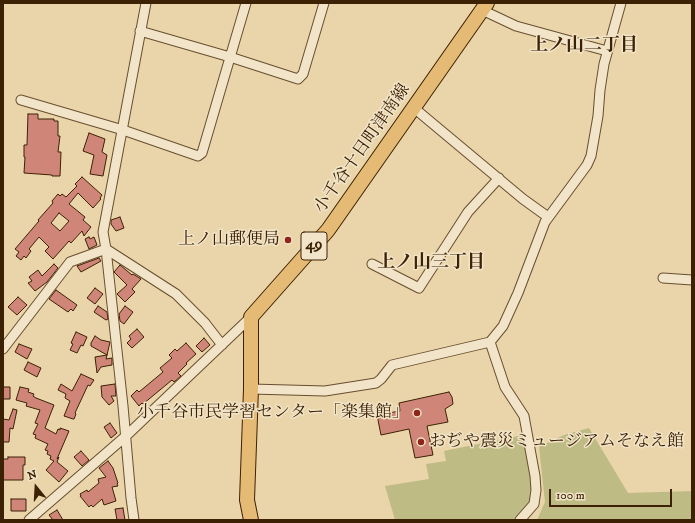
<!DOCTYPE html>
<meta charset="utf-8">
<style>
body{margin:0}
#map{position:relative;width:695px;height:523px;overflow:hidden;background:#ead5aa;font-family:"IM FELL DW Pica",serif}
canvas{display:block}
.frame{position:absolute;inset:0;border:4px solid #3d2104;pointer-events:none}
.north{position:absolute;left:16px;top:467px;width:40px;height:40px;-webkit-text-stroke:3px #f1e4c8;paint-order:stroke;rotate:342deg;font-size:11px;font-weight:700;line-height:16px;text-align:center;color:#3d2104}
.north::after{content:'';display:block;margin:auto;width:14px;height:18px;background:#3d2104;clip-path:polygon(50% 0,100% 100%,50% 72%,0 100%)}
.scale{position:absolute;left:549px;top:489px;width:123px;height:18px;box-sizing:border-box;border:2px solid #3d2104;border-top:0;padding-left:5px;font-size:12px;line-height:14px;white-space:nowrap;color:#3d2104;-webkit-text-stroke:3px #f1e4c8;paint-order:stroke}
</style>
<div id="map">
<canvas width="695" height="523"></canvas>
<div class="frame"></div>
<div class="north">N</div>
<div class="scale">100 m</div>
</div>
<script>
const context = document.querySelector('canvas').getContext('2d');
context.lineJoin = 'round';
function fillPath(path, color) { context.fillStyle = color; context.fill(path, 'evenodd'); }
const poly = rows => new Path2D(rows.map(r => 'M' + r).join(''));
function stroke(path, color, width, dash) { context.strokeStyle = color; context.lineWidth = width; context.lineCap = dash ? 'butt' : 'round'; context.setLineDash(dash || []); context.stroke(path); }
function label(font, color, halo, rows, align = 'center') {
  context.font = font + ' "IM FELL DW Pica","Noto Serif JP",serif'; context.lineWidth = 3; context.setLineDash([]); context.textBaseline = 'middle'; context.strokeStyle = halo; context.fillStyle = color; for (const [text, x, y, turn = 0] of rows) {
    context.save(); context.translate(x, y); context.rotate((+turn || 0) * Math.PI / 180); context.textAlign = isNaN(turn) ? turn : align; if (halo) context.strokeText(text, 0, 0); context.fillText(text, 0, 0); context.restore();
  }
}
fillPath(poly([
 [589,428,628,493,692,491,692,520,537,520,545,502,539,447,564,435],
 [528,434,535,496,519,520,395,520,385,486,429,479,426,464,446,461,444,451]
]), '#bebb84');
const building = poly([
 [28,114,38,114,38,119,54,119,54,121,58,121,58,136,60,136,58,152,61,152,60,176,52,176,52,175,24,173,25,157,24,157,24,145,27,145,28,114],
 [89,133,105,139,102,152,107,155,103,176,90,174,94,155,83,151,89,133],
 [82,177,102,195,100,198,101,199,93,208,78,193,69,204,85,217,83,220,91,227,84,236,82,231,71,243,69,241,53,259,45,251,49,247,39,237,29,249,31,251,26,258,24,256,21,260,16,256,19,252,15,249,39,221,38,220,53,203,52,201,58,194,60,196,62,194,66,197,77,186,75,184,82,177],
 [59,213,69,221,60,231,51,223,59,213],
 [120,217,124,228,116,231,111,224,111,220,120,217],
 [89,237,90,239,94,237,97,245,89,249,85,239,89,237],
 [99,258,101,261,81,272,77,266,99,258],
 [54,264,58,268,47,282,35,291,28,283,32,281,29,277,38,270,42,276,54,264],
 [120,265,132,275,133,274,141,279,132,289,135,292,125,302,117,294,127,285,114,272,120,265],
 [95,288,103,294,95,304,87,298,95,288],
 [56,290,77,305,73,311,71,309,68,312,49,299,56,290],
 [18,297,27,305,17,315,8,307,18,297],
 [98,306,107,312,108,319,106,320,94,312,98,306],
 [125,306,133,312,124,324,120,321,119,314,125,306],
 [137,329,144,337,132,348,127,343,131,339,129,336,137,329],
 [76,332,87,337,83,346,81,345,77,353,70,350,73,344,71,343,76,332],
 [95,336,101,340,110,342,107,355,91,346,91,343,95,336],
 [204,338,210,345,202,352,196,346,204,338],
 [186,343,196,354,186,363,187,364,178,373,181,376,174,382,172,380,143,404,142,403,139,406,131,396,137,390,139,392,163,372,160,368,172,358,169,355,175,349,177,351,186,343],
 [19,344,32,349,27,359,15,352,19,344],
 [107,355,106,359,112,358,112,365,101,367,97,373,95,357,107,355],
 [28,362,41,368,37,377,24,370,28,362],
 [81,374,94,380,90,386,88,385,75,413,76,414,74,419,73,419,64,416,70,401,65,398,66,394,58,390,61,384,72,391,81,374],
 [115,384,116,396,111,396,114,401,109,405,102,397,101,386,115,384],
 [3,387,10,387,10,399,3,399,3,387],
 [20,387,29,389,28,392,34,394,33,396,36,398,54,405,45,428,56,434,58,429,60,430,60,428,69,431,57,459,59,457,57,462,68,471,59,482,46,470,54,461,50,459,51,456,47,454,48,451,45,450,48,444,35,438,36,435,33,434,38,424,35,423,40,410,26,406,27,403,16,400,20,387],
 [449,392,452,397,453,404,445,409,448,422,427,426,433,455,415,458,409,429,381,435,377,415,400,411,399,403,449,392],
 [13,409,17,410,13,429,10,428,9,442,3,442,3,419,9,420,13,409],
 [110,423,117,433,111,438,104,427,110,423],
 [81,451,89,460,82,466,74,457,81,451],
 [8,457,25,457,25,465,23,465,23,480,3,480,3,459,8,459,8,457],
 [108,461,113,468,118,483,117,484,118,486,112,487,116,501,104,505,102,499,93,507,91,505,89,507,80,496,81,496,80,494,87,490,88,492,99,483,98,479,106,477,99,468,108,461],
 [11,499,26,499,26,511,11,511,11,499],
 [123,508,125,520,117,520,115,509,123,508],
 [57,510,63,520,53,520,49,515,57,510]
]);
fillPath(building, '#cf8678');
stroke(building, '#3d2104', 1);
const minor = poly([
 [482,10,516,26,607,51],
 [140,31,230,57,298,79,303,74,324,3],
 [21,100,123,130,198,156,202,153,246,3],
 [414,108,523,199,548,217],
 [106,249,176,294,205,323,222,345],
 [372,264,419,288,468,212,499,178],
 [663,278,692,280],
 [490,342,505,387,524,416,535,476,536,490,534,504,520,520],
 [3,349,70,262,106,249],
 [251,389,325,391,376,383,381,379,392,365,490,342,503,326,518,293,545,222,587,165,591,156,598,116,600,90,604,64,621,3],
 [29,520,126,436,251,317],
 [134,520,131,498,123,406,106,249,103,232,146,3]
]);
const primary = poly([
 [251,520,247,500,251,389,251,317,328,230,487,3]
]);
stroke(minor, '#684e2e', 11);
stroke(primary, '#3d2104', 16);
stroke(minor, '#f1e4c8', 9);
stroke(primary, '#e5ba75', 14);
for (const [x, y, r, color] of [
 [288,240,4,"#8f2418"],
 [417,413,4,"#8f2418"],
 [421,442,4,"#8f2418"]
]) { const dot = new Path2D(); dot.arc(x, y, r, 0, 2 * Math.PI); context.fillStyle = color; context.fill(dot); stroke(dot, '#f1e4c8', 1.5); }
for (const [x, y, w] of [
 [314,246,26]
]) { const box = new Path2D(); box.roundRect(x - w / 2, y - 14, w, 28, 3); context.fillStyle = '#f1e4c8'; context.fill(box); stroke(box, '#3d2104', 1); }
label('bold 16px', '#3d2104', null, [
 ["49",314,246]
]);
label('17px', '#3d2104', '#f1e4c8', [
 ["小千谷十日町津南線",363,149,-55]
]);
label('17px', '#3d2104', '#f1e4c8', [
 ["上ノ山郵便局",280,240],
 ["小千谷市民学習センター「楽集館」",409,413],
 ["おぢや震災ミュージアムそなえ館",429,442,"left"]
], 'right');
label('bold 18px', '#3d2104', '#f1e4c8', [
 ["上ノ山二丁目",584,46],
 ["上ノ山三丁目",431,263]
]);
</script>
